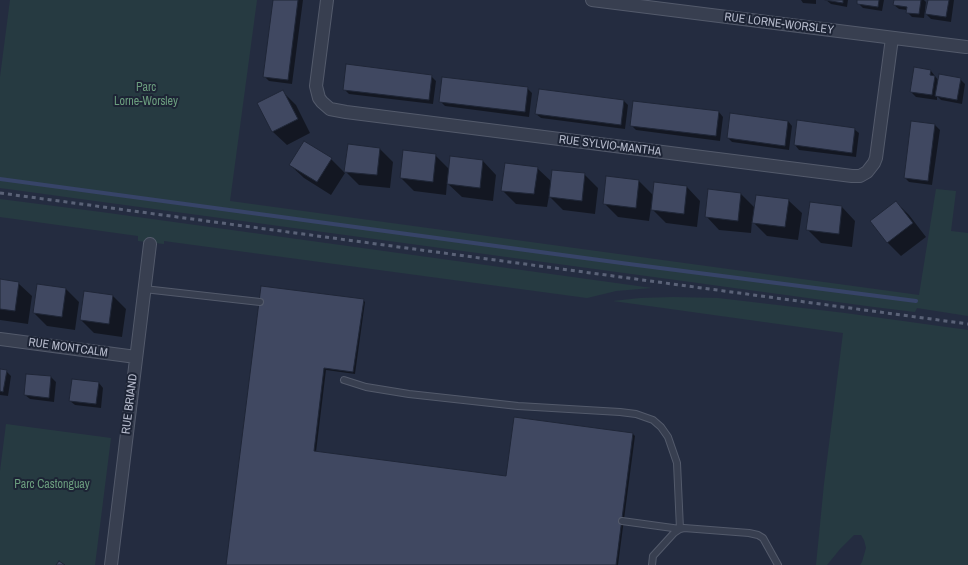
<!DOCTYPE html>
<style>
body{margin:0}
canvas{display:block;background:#242c40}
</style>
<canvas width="968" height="565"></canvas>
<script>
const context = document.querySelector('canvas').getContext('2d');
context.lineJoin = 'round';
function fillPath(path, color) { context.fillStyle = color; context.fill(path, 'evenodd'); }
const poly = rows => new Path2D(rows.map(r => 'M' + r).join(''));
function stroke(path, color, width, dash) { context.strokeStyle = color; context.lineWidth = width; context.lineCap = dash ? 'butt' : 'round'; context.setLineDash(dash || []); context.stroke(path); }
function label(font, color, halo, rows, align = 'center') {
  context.font = font + ' "Archivo Narrow",sans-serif'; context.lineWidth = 4; context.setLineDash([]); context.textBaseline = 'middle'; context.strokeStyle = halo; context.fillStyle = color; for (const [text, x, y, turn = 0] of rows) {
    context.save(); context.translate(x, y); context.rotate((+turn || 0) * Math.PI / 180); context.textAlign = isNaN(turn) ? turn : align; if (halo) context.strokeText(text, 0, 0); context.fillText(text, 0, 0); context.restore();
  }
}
fillPath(poly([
 [10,0,257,0,230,201,919,295,936,189,956,191,951,231,968,233,968,316,917,308,915,312,874,307,0,188,0,77],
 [0,199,101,212,652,288,616,291,587,298,164,241,164,244,138,241,138,236,0,217],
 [674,297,718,298,845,313,968,330,968,565,860,565,862,562,866,548,864,540,861,535,854,535,840,549,827,565,816,565,824,484,843,333,613,301,640,298],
 [6,424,111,438,95,565,0,565,0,471]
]), '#263a41');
fillPath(poly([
 [274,0,303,0,292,84,269,81,264,76],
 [801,0,816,0,816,4,803,3],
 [826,0,848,0,847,7,831,4],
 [858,0,884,0,882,11,863,8,858,3],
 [895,0,924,0,926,2,924,18,912,17,907,12,907,10,899,9,894,5],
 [929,0,954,0,951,22,931,19,926,14],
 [931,71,939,81,960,79,965,84,962,104,941,100,937,96,937,100,916,97,911,92],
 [431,76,436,81,433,104,349,94,344,89],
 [527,88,532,93,529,117,445,106,440,101],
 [282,91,296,105,310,133,287,145,273,132,259,104],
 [624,101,628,105,625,129,541,118,536,114],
 [719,112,723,117,720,141,636,130,631,125],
 [788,121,792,126,789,150,732,142,728,138],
 [912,122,935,125,940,130,932,185,909,182,905,178],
 [854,129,859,133,856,157,799,150,795,145],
 [348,145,380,149,393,162,390,188,359,185,345,171],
 [435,155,450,170,451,158,483,161,496,175,493,201,462,197,447,183,446,195,414,191,401,178],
 [331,159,345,173,331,195,304,178,290,165],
 [537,168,552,182,584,174,598,188,595,214,563,210,549,196,547,207,516,204,502,190],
 [607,177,639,181,654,196,687,187,700,201,697,227,666,223,651,208,649,221,618,217,604,203],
 [741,194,755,208,788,200,802,213,798,240,767,236,752,221,751,233,719,230,706,216],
 [896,202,909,215,926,237,901,256,888,243,871,221],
 [810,203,842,207,855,221,852,247,821,243,807,229],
 [0,280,18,283,32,296,28,324,0,320],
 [262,288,363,300,365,302,355,374,326,370,316,452,507,477,633,434,635,436,618,565,227,565],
 [66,289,79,302,75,330,47,326,34,313],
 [113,296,126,309,122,337,94,333,81,320],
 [0,370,6,371,11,376,8,396,0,395],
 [27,375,51,377,56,382,54,402,30,399,25,395],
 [99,383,103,388,101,408,75,405,70,401]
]), '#0007');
stroke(poly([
 [0,179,629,264,916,301]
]), '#374468', 4);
const building = poly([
 [273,0,298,0,288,80,263,77,273,0],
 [825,0,843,0,843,3,825,0],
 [857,0,879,0,878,7,857,4,857,0],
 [894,0,921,0,919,14,906,13,907,7,893,5,894,0],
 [928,0,949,0,946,17,925,14,928,0],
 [346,64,432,75,429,100,343,90,346,64],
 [914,67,931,70,930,75,935,76,932,95,910,92,914,67],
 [939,74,961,78,957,100,935,96,939,74],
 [442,77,528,87,525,112,439,102,442,77],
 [539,89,624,100,621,125,535,114,539,89],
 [283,90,298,119,272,132,257,103,283,90],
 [633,101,719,111,716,136,630,126,633,101],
 [730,113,788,121,785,146,727,138,730,113],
 [797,120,855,128,852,153,794,145,797,120],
 [911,121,935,124,928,181,904,178,911,121],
 [304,141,332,158,317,182,289,165,304,141],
 [348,144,380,148,377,175,344,172,348,144],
 [403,150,436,154,433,182,400,178,403,150],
 [450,156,483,160,480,188,447,184,450,156],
 [505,163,538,167,534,194,501,191,505,163],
 [552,170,585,173,582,201,549,197,552,170],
 [606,176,639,180,636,208,603,204,606,176],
 [654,182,687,186,684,214,651,210,654,182],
 [708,189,741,193,738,221,705,217,708,189],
 [756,195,789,199,785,227,752,223,756,195],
 [896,201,913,223,887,243,870,221,896,201],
 [810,202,842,206,839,234,806,230,810,202],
 [0,279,19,282,15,311,0,309,0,279],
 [37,284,66,288,62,317,33,313,37,284],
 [261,286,364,299,353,372,324,368,314,451,506,476,514,417,633,433,616,565,226,565,261,286],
 [84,291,113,295,109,324,80,320,84,291],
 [0,369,7,370,3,392,0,391,0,369],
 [26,374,51,376,49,398,24,395,26,374],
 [72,379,99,382,96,404,69,401,72,379],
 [59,561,65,565,56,565,59,561]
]);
fillPath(building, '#404861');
stroke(building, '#1f2637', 1);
const service = poly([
 [144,289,260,302],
 [344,380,366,387,409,394,518,406,620,412,636,414,653,420,661,427,668,437,677,463,680,529,622,521],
 [652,565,653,556,674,533,680,529,684,528,749,533,758,535,763,538,778,565]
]);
const minor = poly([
 [327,0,316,86,319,98,322,102,330,109,346,112,852,176,860,176,867,172,874,163,876,158,892,38],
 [592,0,966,47],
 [0,339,136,357],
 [111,565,150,244]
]);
stroke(service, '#535a6b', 8);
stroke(minor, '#535a6b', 14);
stroke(service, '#383f50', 6);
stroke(minor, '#383f50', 12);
stroke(poly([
 [0,193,968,324]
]), '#5a6277', 3, [4, 4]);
label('12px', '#b5bacb', '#1d2435', [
 ["RUE LORNE-WORSLEY",779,24,7],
 ["RUE SYLVIO-MANTHA",610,146,7],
 ["RUE MONTCALM",68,348,8],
 ["RUE BRIAND",130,404,-83]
]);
label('12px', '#6b9d7e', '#1d2435', [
 ["Parc",146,88],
 ["Lorne-Worsley",146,102],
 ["Parc Castonguay",52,485]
]);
</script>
